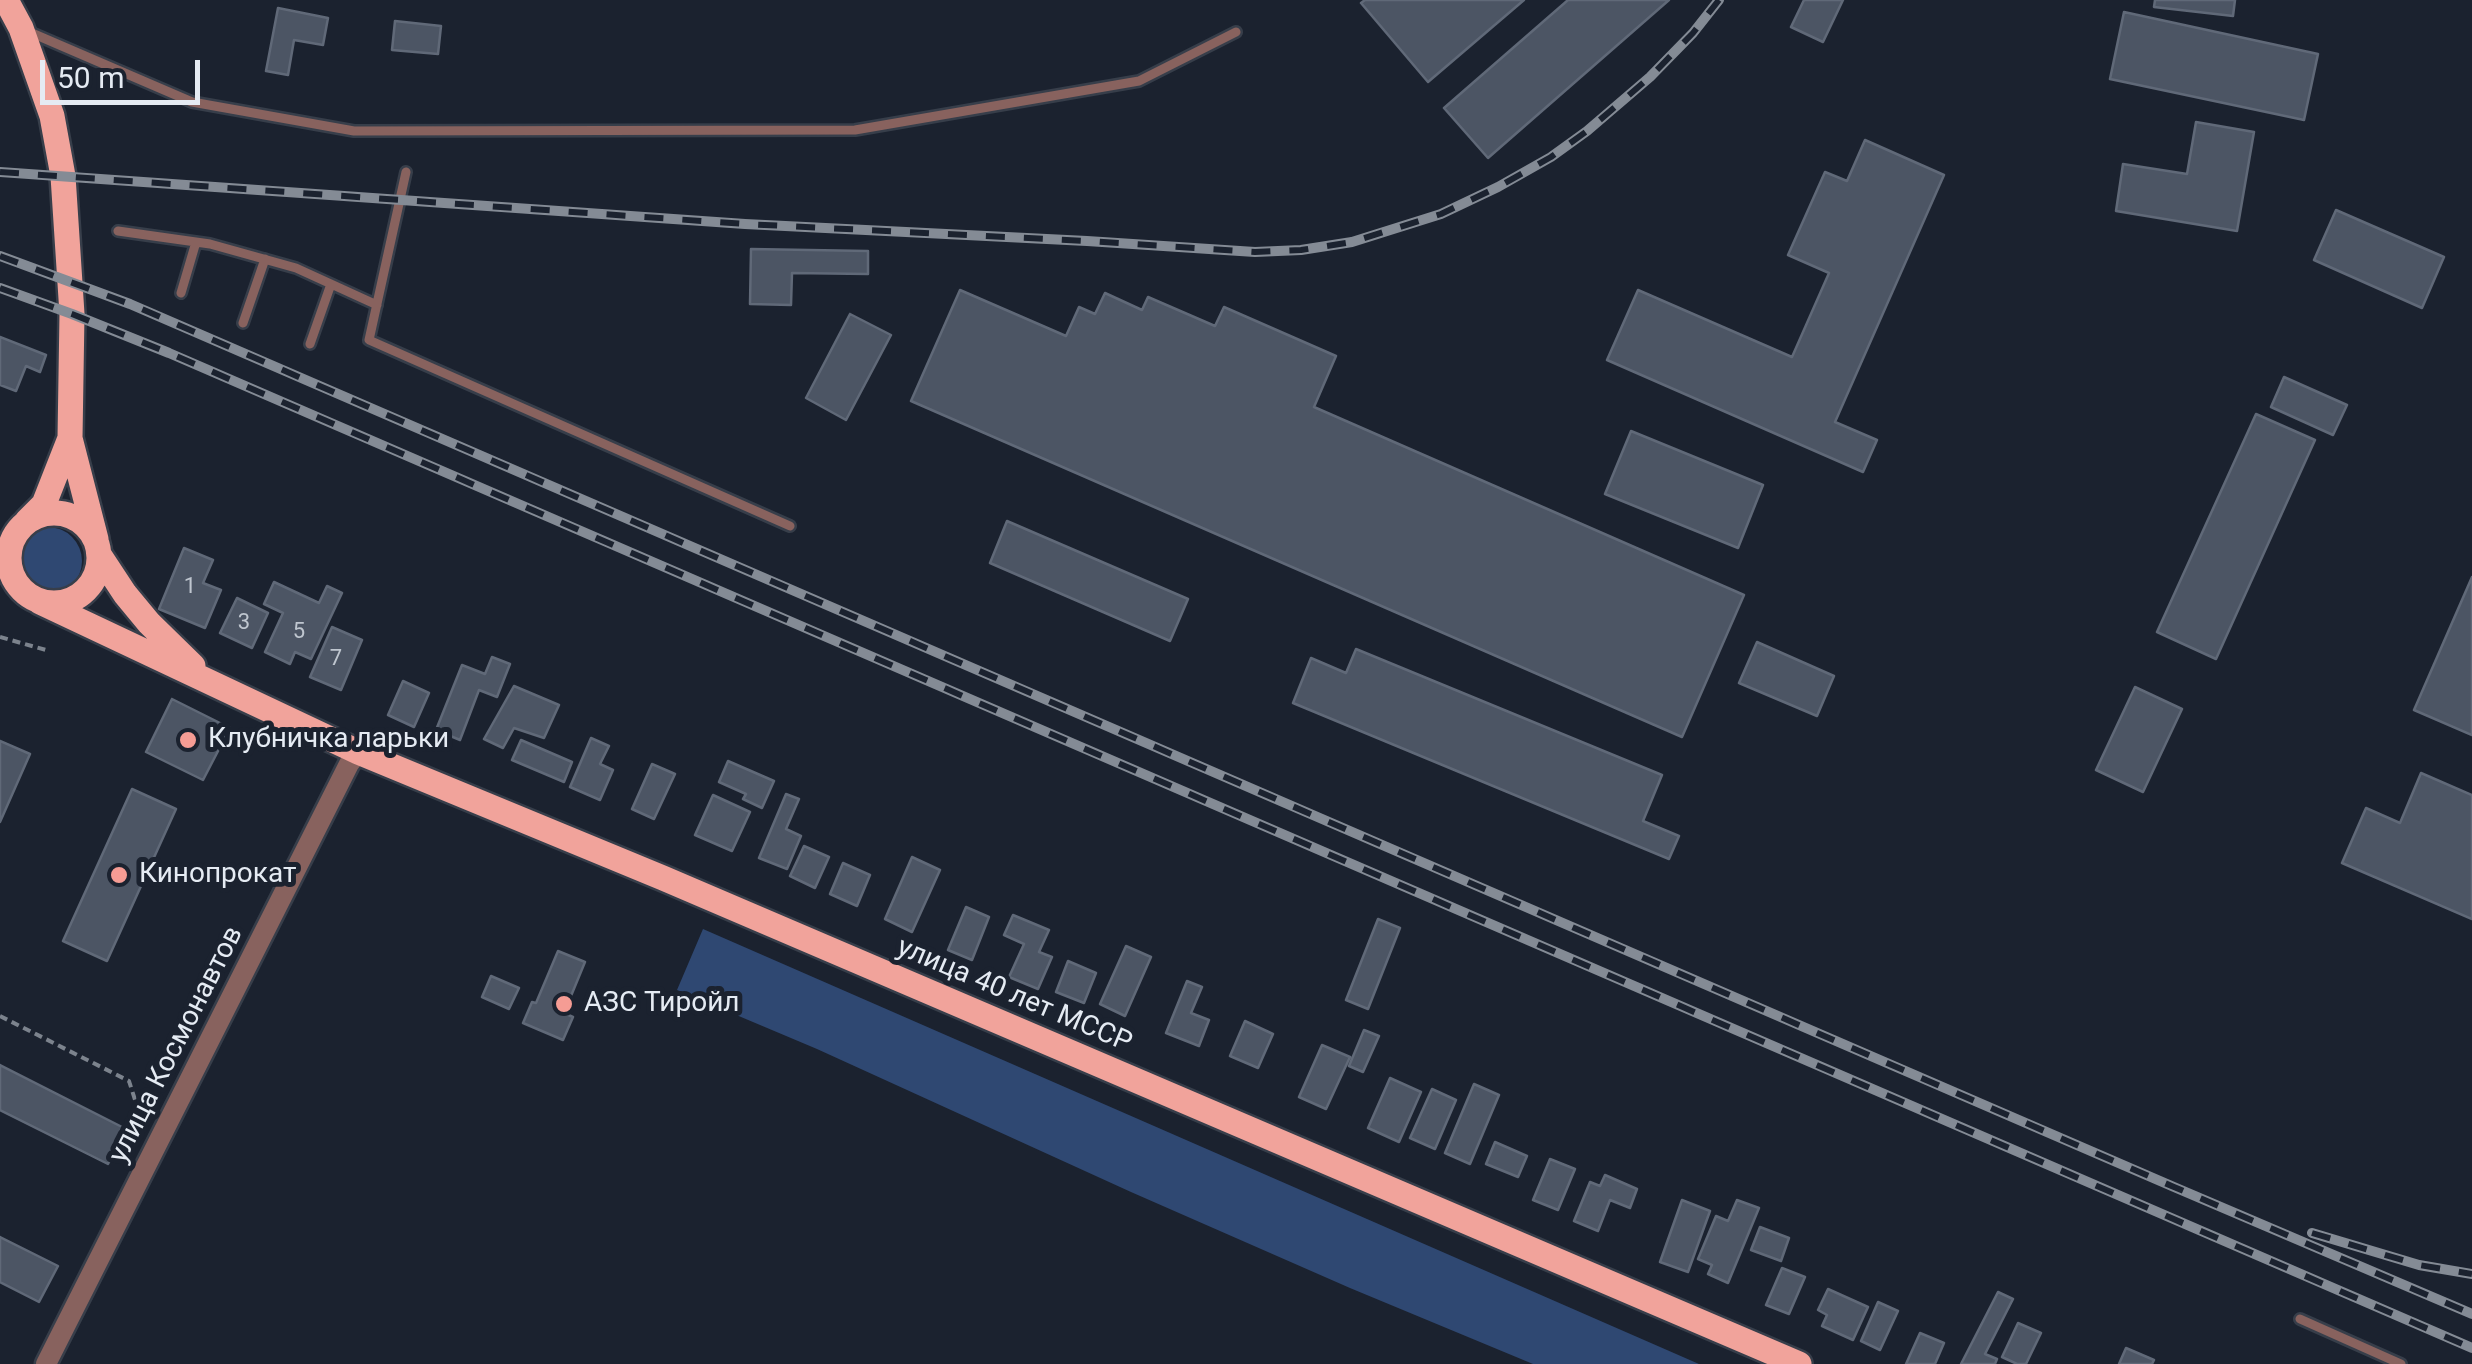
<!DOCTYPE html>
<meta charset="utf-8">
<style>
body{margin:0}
#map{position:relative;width:2472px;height:1364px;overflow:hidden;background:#1b222f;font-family:Roboto,sans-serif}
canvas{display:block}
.scale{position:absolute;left:40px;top:60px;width:160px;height:45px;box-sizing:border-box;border:5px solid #e5ebf3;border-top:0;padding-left:12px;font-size:30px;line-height:35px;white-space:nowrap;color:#e5ebf3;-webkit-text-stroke:8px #1b222f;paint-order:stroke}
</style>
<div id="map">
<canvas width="2472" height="1364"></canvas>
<div class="scale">50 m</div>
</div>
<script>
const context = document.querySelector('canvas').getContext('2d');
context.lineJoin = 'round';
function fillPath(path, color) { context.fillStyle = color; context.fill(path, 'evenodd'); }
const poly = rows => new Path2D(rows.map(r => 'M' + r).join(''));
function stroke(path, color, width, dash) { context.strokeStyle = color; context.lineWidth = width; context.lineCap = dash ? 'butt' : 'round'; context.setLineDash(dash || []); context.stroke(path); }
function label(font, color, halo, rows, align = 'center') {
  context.font = font + ' Roboto,sans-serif'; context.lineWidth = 10; context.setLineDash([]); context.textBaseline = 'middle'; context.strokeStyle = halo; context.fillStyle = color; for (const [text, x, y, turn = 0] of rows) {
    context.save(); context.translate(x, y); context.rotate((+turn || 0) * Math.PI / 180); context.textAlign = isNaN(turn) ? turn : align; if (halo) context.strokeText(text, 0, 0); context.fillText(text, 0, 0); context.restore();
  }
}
fillPath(poly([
 '14 561a34 34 0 1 1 68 0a34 34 0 1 1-68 0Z',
 [703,929,1699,1364,1533,1364,1350,1288,1131,1192,817,1049,677,990]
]), '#2f4872');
const building = poly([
 [1365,0,1524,0,1428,82,1361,3,1365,0],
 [1568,0,1669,0,1488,158,1444,108,1568,0],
 [1804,0,1843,0,1823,42,1791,27,1804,0],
 [2155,0,2235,0,2233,16,2154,7,2155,0],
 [278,8,328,18,323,45,294,40,288,75,266,71,278,8],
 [2124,12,2318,54,2304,120,2110,79,2124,12],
 [395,21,441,26,438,54,392,50,395,21],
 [2196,122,2254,132,2237,231,2116,211,2123,164,2187,174,2196,122],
 [1865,140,1944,175,1835,422,1877,440,1863,472,1607,360,1638,290,1792,357,1829,273,1788,255,1825,172,1847,181,1865,140],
 [2336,210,2444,257,2422,308,2314,260,2336,210],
 [751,249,868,251,868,274,792,273,791,305,750,304,751,249],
 [960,290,1066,336,1079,307,1095,314,1105,293,1142,310,1148,297,1215,326,1224,307,1336,356,1314,407,1744,595,1682,737,911,401,960,290],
 [850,314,891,335,846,420,806,398,850,314],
 [0,337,46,355,40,372,26,366,16,391,0,385,0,337],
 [2284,377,2347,405,2333,435,2271,407,2284,377],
 [2256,414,2315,440,2216,659,2157,632,2256,414],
 [1631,431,1763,485,1738,548,1605,494,1631,431],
 [1007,521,1188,599,1170,641,990,563,1007,521],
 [184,548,213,560,203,583,221,590,205,628,159,609,184,548],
 [2472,577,2472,735,2414,710,2472,577],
 [274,582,319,603,327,586,342,593,311,659,295,652,290,664,265,652,283,613,264,604,274,582],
 [237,598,268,613,252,648,220,633,237,598],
 [332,627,362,640,341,690,310,677,332,627],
 [1757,642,1834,676,1817,716,1739,683,1757,642],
 [1356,649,1662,775,1643,821,1679,836,1669,859,1293,703,1311,658,1346,673,1356,649],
 [492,657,510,664,497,697,479,690,460,740,436,730,462,665,485,674,492,657],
 [403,681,429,693,414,727,388,715,403,681],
 [514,686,559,705,544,738,514,728,503,748,484,739,514,686],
 [2135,687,2182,709,2143,792,2096,770,2135,687],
 [172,699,230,728,203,780,146,752,172,699],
 [591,738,609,746,600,764,613,770,600,800,570,787,591,738],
 [521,740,572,762,564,782,512,760,521,740],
 [0,741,30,754,0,822,0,741],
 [728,761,774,781,762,808,743,799,746,794,719,782,728,761],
 [652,764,675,774,654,819,632,809,652,764],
 [2421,773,2472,795,2472,919,2342,863,2366,808,2400,823,2421,773],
 [132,789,176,809,107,961,63,941,132,789],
 [786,794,799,799,786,829,801,836,787,869,759,858,786,794],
 [713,795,750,812,732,851,695,835,713,795],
 [804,846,829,857,815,888,790,876,804,846],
 [912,857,940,870,912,932,885,919,912,857],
 [843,863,870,875,857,906,830,894,843,863],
 [966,907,989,917,972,960,948,950,966,907],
 [1013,915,1049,930,1039,952,1052,957,1038,989,1009,977,1024,944,1004,935,1013,915],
 [1378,919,1400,928,1368,1009,1346,1000,1378,919],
 [1126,946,1151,957,1125,1016,1100,1004,1126,946],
 [558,951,585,962,564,1013,573,1017,563,1040,523,1023,532,1002,536,1003,558,951],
 [1068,961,1096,973,1084,1003,1056,992,1068,961],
 [491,976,519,988,509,1009,482,997,491,976],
 [1187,981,1202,987,1191,1013,1209,1020,1199,1046,1166,1033,1187,981],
 [1245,1021,1273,1034,1258,1068,1230,1056,1245,1021],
 [1364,1030,1379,1036,1363,1072,1349,1066,1364,1030],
 [1322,1045,1350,1057,1326,1109,1299,1097,1322,1045],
 [0,1065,126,1129,108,1164,0,1110,0,1065],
 [1390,1078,1421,1092,1399,1142,1368,1128,1390,1078],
 [1474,1084,1499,1095,1470,1164,1445,1153,1474,1084],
 [1432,1089,1456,1100,1435,1149,1410,1138,1432,1089],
 [1495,1142,1527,1156,1518,1177,1486,1164,1495,1142],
 [1550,1159,1575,1169,1558,1210,1533,1200,1550,1159],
 [1605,1175,1637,1189,1630,1208,1610,1200,1598,1231,1574,1221,1590,1182,1600,1186,1605,1175],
 [1682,1200,1710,1211,1688,1272,1660,1262,1682,1200],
 [1737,1200,1759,1208,1728,1283,1708,1274,1712,1265,1698,1259,1716,1216,1728,1221,1737,1200],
 [1760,1227,1789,1238,1781,1261,1751,1250,1760,1227],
 [0,1237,58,1266,39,1302,0,1282,0,1237],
 [1782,1268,1805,1277,1789,1314,1766,1305,1782,1268],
 [1828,1289,1868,1307,1853,1340,1822,1326,1827,1315,1818,1310,1828,1289],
 [1998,1292,2013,1299,1985,1354,1997,1359,1995,1364,1961,1364,1998,1292],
 [1878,1302,1898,1311,1880,1350,1861,1341,1878,1302],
 [2018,1323,2041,1333,2026,1364,2017,1364,2002,1357,2018,1323],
 [1920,1333,1944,1343,1935,1364,1906,1364,1920,1333],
 [2126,1348,2154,1360,2152,1364,2119,1364,2126,1348]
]);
fillPath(building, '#4c5564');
stroke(building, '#606978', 2.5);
const service = poly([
 [27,31,192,102,354,131,855,130,1139,81,1236,32],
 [406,172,369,340,790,526],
 [118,231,210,244,296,268,377,305],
 [181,293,196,242],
 [243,323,265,259],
 [310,344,331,284],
 [2300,1319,2401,1364]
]);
const tertiary = poly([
 [46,1364,349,764,358,752]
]);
const primary = poly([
 [6,0,21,28,52,116,63,176,72,314,70,438,96,539],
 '9 558a45 45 0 1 1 90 0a45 45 0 1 1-90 0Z',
 [27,521,44,504,70,438],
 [100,556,125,594,149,623,193,666],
 [40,602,358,752,663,878,1799,1364]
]);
stroke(service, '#373e4a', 14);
stroke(tertiary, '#373e4a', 25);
stroke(primary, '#373e4a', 30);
stroke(poly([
 [0,637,46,650],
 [0,1016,129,1081,137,1106,139,1132]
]), '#7c838d', 4, [8, 5]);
stroke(service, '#88625e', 9);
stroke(tertiary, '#88625e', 20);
stroke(primary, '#f1a39b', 25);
const rail = poly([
 [0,172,745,224,1087,241,1255,252,1301,250,1352,242,1441,214,1498,187,1551,157,1587,131,1650,77,1693,33,1719,0],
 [0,256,130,304,2174,1187,2472,1314],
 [0,288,72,314,169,353,2472,1348],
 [2312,1233,2419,1265,2472,1274]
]);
stroke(rail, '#848b95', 10);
stroke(rail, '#1b222f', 6, [19]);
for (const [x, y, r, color] of [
 [188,740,10,"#f59c94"],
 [119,875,10,"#f59c94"],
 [564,1004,10,"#f59c94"]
]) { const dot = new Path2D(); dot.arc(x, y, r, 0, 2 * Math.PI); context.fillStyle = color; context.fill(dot); stroke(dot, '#1b222f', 4); }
label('22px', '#bfc6cf', null, [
 ["1",190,587],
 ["3",244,623],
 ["5",299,632],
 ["7",336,659]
]);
label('28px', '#e5ebf3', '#1b222f', [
 ["Клубничка ларьки",208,740],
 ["Кинопрокат",139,875],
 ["АЗС Тиройл",584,1004]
], 'left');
label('28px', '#e5ebf3', '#1b222f', [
 ["улица 40 лет МССР",1014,996,23],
 ["улица Космонавтов",177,1045,-63]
]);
</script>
